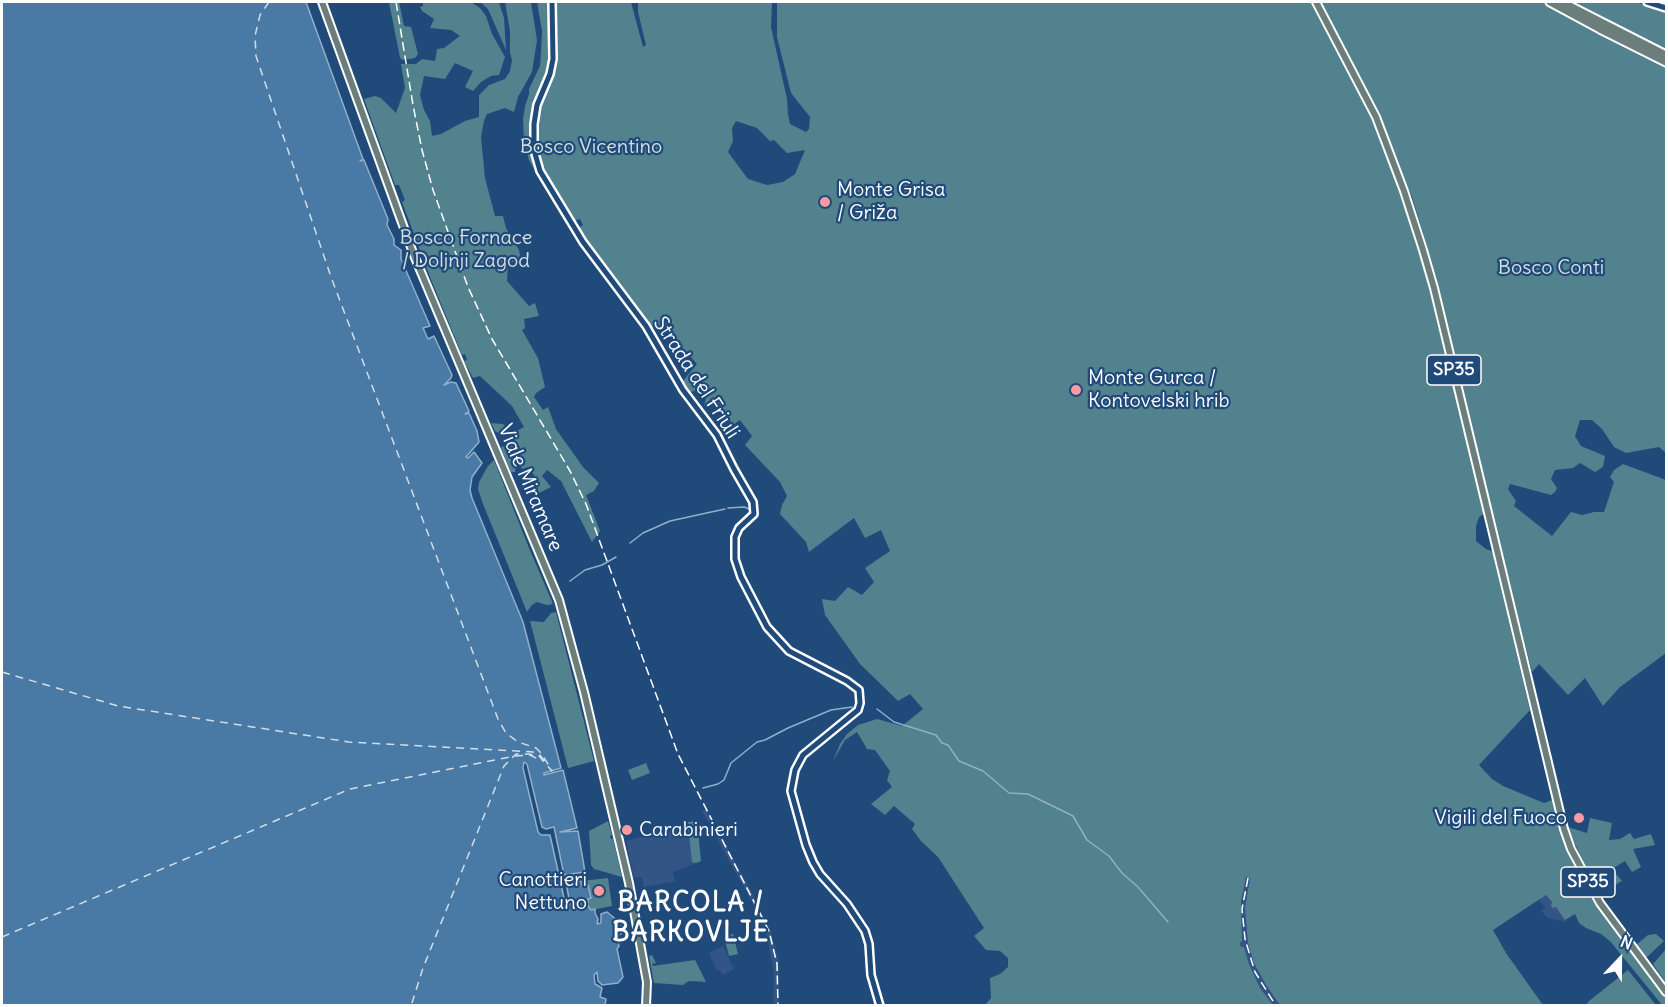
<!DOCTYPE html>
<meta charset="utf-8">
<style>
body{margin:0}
#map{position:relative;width:1668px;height:1007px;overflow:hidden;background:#1f4a7a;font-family:Delius,sans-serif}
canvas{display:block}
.frame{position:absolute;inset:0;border:3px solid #fff;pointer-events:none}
.north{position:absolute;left:1590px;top:929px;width:60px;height:60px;-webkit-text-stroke:4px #1f4a7a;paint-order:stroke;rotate:22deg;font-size:16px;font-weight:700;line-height:24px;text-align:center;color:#fff}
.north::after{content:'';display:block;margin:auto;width:21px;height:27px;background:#fff;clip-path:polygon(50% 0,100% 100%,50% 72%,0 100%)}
</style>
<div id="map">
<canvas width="1668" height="1007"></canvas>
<div class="frame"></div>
<div class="north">N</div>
</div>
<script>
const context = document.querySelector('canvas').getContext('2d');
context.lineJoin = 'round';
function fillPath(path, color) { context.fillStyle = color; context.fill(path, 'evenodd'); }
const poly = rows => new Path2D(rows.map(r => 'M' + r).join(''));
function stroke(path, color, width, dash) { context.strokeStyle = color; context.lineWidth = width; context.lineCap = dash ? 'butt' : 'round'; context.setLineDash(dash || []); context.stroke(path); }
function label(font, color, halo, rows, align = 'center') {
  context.font = font + ' Delius,sans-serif'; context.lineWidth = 4.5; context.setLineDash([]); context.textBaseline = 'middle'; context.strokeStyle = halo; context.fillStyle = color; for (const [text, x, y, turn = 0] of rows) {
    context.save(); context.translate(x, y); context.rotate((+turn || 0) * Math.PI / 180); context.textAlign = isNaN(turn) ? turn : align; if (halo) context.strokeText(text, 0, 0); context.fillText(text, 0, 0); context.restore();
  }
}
fillPath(poly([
 [706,809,746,881,770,929,779,962,779,1005,773,1005,774,973,767,937,753,904,702,811],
 [697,821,701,861,673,872,675,881,646,887,645,893,642,877,634,878,626,841],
 [1246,877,1250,879,1245,907,1248,944,1254,963,1266,985,1280,1005,1273,1005,1260,988,1249,964,1244,947,1241,947,1241,902],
 [1546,895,1549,895,1575,914,1566,920,1566,922,1548,918,1541,911,1545,907,1538,899],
 [723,946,734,969,722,975,720,970,717,971,709,953]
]), '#335585');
fillPath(poly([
 [389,2,399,2,404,26,411,27,418,54,415,58,403,60,400,58],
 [423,2,471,2,480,8,486,16,492,34,505,57,499,75,491,76,481,82,473,91,465,87,473,71,455,63,445,79,424,76,420,95,424,110,430,121,432,136,441,134,465,121,479,117,479,95,489,85,505,79,510,71,512,60,510,53,510,31,505,2,531,2,537,40,532,72,518,97,514,112,505,108,487,114,484,121,481,137,485,178,495,216,503,216,506,228,519,250,522,266,516,262,508,262,507,281,529,306,535,303,539,316,524,319,525,328,522,330,538,358,545,387,536,393,534,397,543,410,548,407,556,429,583,467,599,483,594,491,586,495,600,531,592,542,561,481,547,470,542,476,551,487,539,493,536,485,539,482,528,467,522,469,517,458,521,455,517,448,513,450,510,445,512,443,509,435,507,434,503,436,495,431,491,423,503,424,513,433,524,427,512,406,480,376,473,378,464,361,467,360,465,354,462,355,430,277,402,202,405,200,399,185,395,185,364,99,375,96,381,98,396,113,405,88,401,64,416,64,422,59,435,61,437,49,444,48,460,36,451,30,430,28,434,19,422,11,420,7,423,6],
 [480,2,499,2,504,18,506,50,488,9],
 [537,2,550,2,552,59,533,117,531,153,538,173,554,203,529,160,524,142,523,119,525,106,529,94,529,89,540,66,541,52,542,31],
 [556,2,631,2,643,47,646,45,638,12,638,2,772,2,771,27,787,99,788,114,790,124,806,132,809,129,810,117,791,93,777,37,777,2,1312,2,1369,110,1404,203,1424,267,1484,514,1479,517,1476,526,1476,541,1486,549,1494,552,1495,563,1530,710,1479,765,1492,779,1503,786,1539,801,1544,803,1552,800,1572,857,1588,890,1611,924,1666,997,1666,1005,1662,1005,1610,941,1601,934,1586,928,1579,923,1575,914,1565,920,1556,907,1553,908,1551,906,1552,902,1546,895,1493,930,1506,953,1543,1005,1280,1005,1266,985,1254,963,1248,944,1245,907,1250,879,1246,877,1241,902,1242,941,1240,943,1241,947,1244,947,1249,964,1260,988,1273,1005,985,1005,991,998,990,978,1000,974,1008,967,1008,958,1000,951,986,950,974,936,984,928,938,857,921,841,912,829,915,824,894,806,885,815,871,804,892,787,887,780,890,771,875,750,867,749,857,732,845,740,833,761,840,744,847,734,858,725,877,719,902,726,923,709,910,694,898,701,860,664,825,615,822,599,835,601,848,587,862,595,874,582,865,568,890,551,881,530,865,538,854,518,809,552,806,542,780,514,782,505,787,496,780,482,745,445,752,436,740,420,733,425,719,404,704,406,706,397,703,387,689,393,683,381,697,364,667,330,649,327,577,229,583,225,580,219,573,221,547,179,538,152,537,137,541,103,556,62,557,50],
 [736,121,757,128,770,141,774,140,787,153,805,150,795,174,783,182,767,185,748,179,728,152,733,141,732,128],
 [1320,2,1543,2,1563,13,1570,2,1636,2,1666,12,1666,50,1605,20,1598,32,1666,66,1666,453,1659,447,1626,453,1614,447,1602,429,1592,420,1580,420,1575,436,1581,446,1605,456,1603,467,1595,472,1580,463,1573,468,1555,470,1551,479,1557,488,1555,492,1551,495,1510,484,1508,489,1516,501,1514,506,1552,536,1571,512,1582,515,1594,512,1604,512,1614,482,1610,477,1614,470,1623,464,1666,480,1666,653,1620,687,1603,706,1585,678,1568,695,1539,664,1532,672,1469,423,1437,279,1412,197,1375,106],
 [503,446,516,466,515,472,511,472,509,468,501,448],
 [494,460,529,548,553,604,547,605,537,602,532,605,527,612,483,504,478,489,479,482,488,466],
 [556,612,594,761,568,768,530,621,544,622,551,613],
 [646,763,650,773,632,780,628,770],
 [1590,818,1612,823,1609,840,1620,839,1630,833,1634,839,1651,834,1655,845,1633,849,1641,867,1632,872,1625,861,1612,869,1622,881,1599,894,1587,872,1568,827,1587,833],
 [608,821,612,835,610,836,611,839,613,839,622,877,594,869,591,865,589,831],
 [697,821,701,861,696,863,692,862,688,825,688,822],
 [608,878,612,906,591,910,588,906,588,899,590,898,588,886,582,886,581,881],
 [733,934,738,954,729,956,724,937],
 [1656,934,1664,941,1646,958,1636,945,1648,935],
 [1665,950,1666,951,1666,983,1653,964],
 [652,955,656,963,652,964,653,966,695,960,706,982,689,981,683,985,654,983,649,956],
 [1628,970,1656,1005,1586,1005,1589,1001]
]), '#51828d');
const water = poly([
 [2,2,306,2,363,159,360,161,364,160,388,219,387,225,394,239,394,245,401,250,401,259,430,326,423,328,428,339,434,336,452,375,451,378,444,385,451,382,456,383,469,411,465,414,469,413,477,431,479,442,466,457,468,458,474,452,482,463,472,477,470,490,472,498,523,622,561,768,544,773,544,775,563,770,577,828,560,832,578,831,585,872,564,875,554,827,546,829,542,827,527,764,524,762,523,768,538,832,541,835,550,835,566,907,568,907,570,904,566,883,581,881,582,886,588,885,591,898,588,899,588,906,591,910,595,909,595,913,598,919,597,924,601,923,601,914,607,912,624,926,625,931,618,936,619,946,617,949,623,977,618,983,602,985,598,981,597,972,594,975,595,984,602,988,600,997,606,999,605,1005,2,1005,2,2]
]);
fillPath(water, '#487aa5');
stroke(water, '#91afc9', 1.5);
stroke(poly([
 [728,508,744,507,752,510],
 [630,543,643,533,670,521,725,509],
 [570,581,585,570,602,565,616,557],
 [877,709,894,722,936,735,942,743,948,745,959,761,983,771,1009,793,1028,794,1073,816,1087,840,1109,856,1122,873,1138,887,1168,922],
 [703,788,718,784,724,780,731,763,757,742,765,740,788,728,831,710,852,707]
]), '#91afc9', 1.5);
stroke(poly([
 [269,2,260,15,255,36,256,56,331,277,498,719,506,733,518,742,536,748,542,754,552,771,539,756,529,754,516,754,504,766,423,968,411,1006],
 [2,672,118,706,349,742,533,752,540,755,546,763],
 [515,756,530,755,542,761],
 [2,937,350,789,510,757]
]), '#d1dee8', 1.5, [8, 6]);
const secondary = poly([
 [552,2,553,59,550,74,537,105,534,124,534,150,540,171,583,242,646,326,683,390,717,435,734,469,753,502,754,514,739,528,735,537,735,559,741,577,767,627,789,651,847,681,859,690,860,703,858,710,803,755,795,770,791,791,806,845,813,862,820,874,847,904,865,931,869,944,871,975,880,1006],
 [1647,2,1666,8]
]);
const primary = poly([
 [322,2,413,253,559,600,584,692,629,883,647,982,646,1006],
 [1316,2,1376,117,1404,191,1423,250,1434,288,1564,829,1571,849,1600,903,1666,992]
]);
const motorway = poly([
 [1550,2,1600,29,1666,62],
 [1562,2,1666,55]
]);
stroke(secondary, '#fff', 10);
stroke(primary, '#fff', 10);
stroke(motorway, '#fff', 11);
stroke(secondary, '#1f4a7a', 5);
stroke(primary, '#6c7e7c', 6);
stroke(motorway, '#6c7e7c', 7);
stroke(poly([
 [396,2,413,105,422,150,433,190,468,287,492,339,570,471,586,504,678,754,769,931,777,964,778,1006],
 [1248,878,1242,909,1245,939,1255,972,1276,1006]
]), '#fff', 1.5, [9, 4.5]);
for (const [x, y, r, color] of [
 [825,202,6,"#ff9aa2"],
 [1076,390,6,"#ff9aa2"],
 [1579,818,6,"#ff9aa2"],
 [627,830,6,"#ff9aa2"],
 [599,891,6,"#ff9aa2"]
]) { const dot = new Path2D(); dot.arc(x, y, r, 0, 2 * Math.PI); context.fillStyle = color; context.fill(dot); stroke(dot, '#1f4a7a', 2); }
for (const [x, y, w] of [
 [1454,370,54],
 [1588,882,54]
]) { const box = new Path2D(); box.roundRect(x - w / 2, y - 15, w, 30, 4.5); context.fillStyle = '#1f4a7a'; context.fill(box); stroke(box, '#fff', 1.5); }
label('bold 18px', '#fff', null, [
 ["SP35",1454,370],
 ["SP35",1588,882]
]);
label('20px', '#d4e0e2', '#1f4a7a', [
 ["Bosco Vicentino",591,147],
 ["Bosco Fornace",466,238],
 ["/ Doljnji Zagod",466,261],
 ["Bosco Conti",1551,268]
]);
label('20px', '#fff', '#1f4a7a', [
 ["Monte Grisa",837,190],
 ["/ Griža",837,213],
 ["Monte Gurca /",1088,378],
 ["Kontovelski hrib",1088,401],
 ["Vigili del Fuoco",1567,818,"right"],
 ["Carabinieri",639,830],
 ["Canottieri",587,880,"right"],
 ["Nettuno",587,903,"right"]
], 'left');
label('20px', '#fff', '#1f4a7a', [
 ["Strada del Friuli",696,378,57],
 ["Viale Miramare",530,488,67]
]);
context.letterSpacing = '1.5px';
label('bold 26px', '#fff', '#1f4a7a', [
 ["BARCOLA /",691,904],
 ["BARKOVLJE",691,934]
]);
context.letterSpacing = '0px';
</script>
